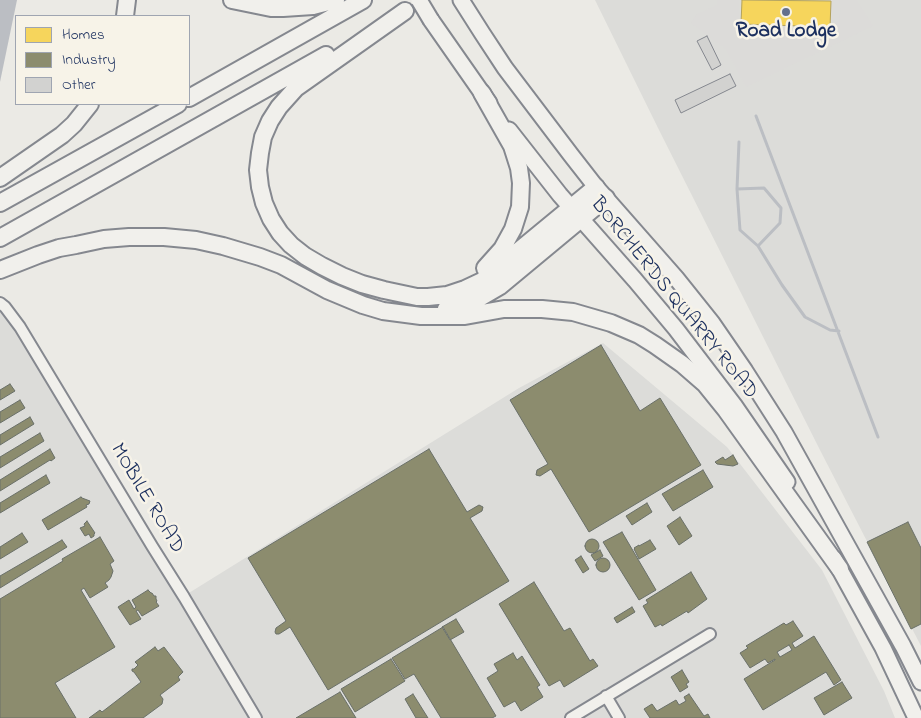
<!DOCTYPE html>
<style>
body{margin:0}
#map{position:relative;width:921px;height:718px;overflow:hidden;background:#ebeae5;font-family:"Indie Flower",sans-serif}
canvas{display:block}
.legend{position:absolute;left:15px;top:15px;width:175px;height:90px;box-sizing:border-box;background:#f7f3e8;border:1px solid #9fa5b1;margin:0;padding:6px 9px;list-style:none;font-size:15px;color:#1b2f5e}
.legend li{display:flex;align-items:center;gap:10px;height:25px}
.legend b{width:25px;border:1px solid #9fa5b1}
</style>
<div id="map">
<canvas width="921" height="718"></canvas>
<ul class="legend">
<li><b style="height:14px;background:#f6d55c"></b>Homes</li>
<li><b style="height:14px;background:#8c8c6e"></b>Industry</li>
<li><b style="height:14px;background:#d2d2d0"></b>Other</li>
</ul>
</div>
<script>
const context = document.querySelector('canvas').getContext('2d');
context.lineJoin = 'round';
function fillPath(path, color) { context.fillStyle = color; context.fill(path, 'evenodd'); }
const poly = rows => new Path2D(rows.map(r => 'M' + r).join(''));
function stroke(path, color, width, dash) { context.strokeStyle = color; context.lineWidth = width; context.lineCap = dash ? 'butt' : 'round'; context.setLineDash(dash || []); context.stroke(path); }
function label(font, color, halo, rows, align = 'center') {
  context.font = font + ' "Indie Flower",sans-serif'; context.lineWidth = 5; context.setLineDash([]); context.textBaseline = 'middle'; context.strokeStyle = halo; context.fillStyle = color; for (const [text, x, y, turn = 0] of rows) {
    context.save(); context.translate(x, y); context.rotate((+turn || 0) * Math.PI / 180); context.textAlign = isNaN(turn) ? turn : align; if (halo) context.strokeText(text, 0, 0); context.fillText(text, 0, 0); context.restore();
  }
}
fillPath(poly([
 [595,0,921,0,921,646,821,452,659,130],
 [0,304,184,596,519,388,603,343,727,447,822,570,884,691,895,718,0,718]
]), '#dcdcd9');
fillPath(poly([
 [717,0,739,0,739,26,832,27,839,20,841,8,839,0,856,0,873,26,746,87,726,49,691,23,697,14,717,5]
]), '#dcdbd9');
fillPath(poly([
 [0,0,17,0,0,82]
]), '#bbbec3');
const homes = poly([
 [742,0,831,1,830,27,741,24,742,0]
]);
fillPath(homes, '#f6d55c');
stroke(homes, '#b4a35d', 1);
const industry = poly([
 [601,345,640,411,660,398,701,465,589,532,551,469,540,476,536,475,537,470,548,464,510,400,601,345],
 [10,384,15,391,0,400,0,390,10,384],
 [20,400,25,408,0,423,0,412,20,400],
 [30,417,34,424,0,445,0,435,30,417],
 [40,433,44,441,0,468,0,457,40,433],
 [50,449,55,458,51,461,50,460,0,491,0,480,50,449],
 [429,449,467,512,479,505,483,507,482,511,470,518,509,581,328,690,290,627,279,634,276,634,275,632,276,628,286,621,248,558,429,449],
 [733,455,738,464,733,466,717,464,715,462,723,457,725,460,733,455],
 [703,470,713,487,673,511,662,494,703,470],
 [46,475,50,483,0,513,0,503,46,475],
 [81,497,82,498,90,501,89,504,86,505,87,507,48,530,42,520,81,497],
 [647,503,652,512,632,525,626,516,647,503],
 [680,517,692,536,679,545,667,526,680,517],
 [87,521,95,533,94,534,94,536,91,538,89,534,85,536,80,528,85,526,84,524,87,521],
 [908,522,921,548,921,624,911,629,867,542,908,522],
 [622,532,656,590,639,600,603,542,622,532],
 [22,533,28,542,0,559,0,547,22,533],
 [100,537,114,561,110,564,113,571,111,577,109,580,105,583,108,587,90,598,84,588,81,590,115,647,55,683,76,718,0,718,0,599,63,561,62,559,100,537],
 '585 546a7 7 0 1 1 14 0a7 7 0 1 1-14 0Z',
 [62,540,67,547,0,588,0,576,62,540],
 [650,540,656,549,639,559,634,549,635,549,634,548,639,545,639,546,650,540],
 [600,550,603,556,595,561,591,555,600,550],
 [581,556,589,569,583,573,575,560,581,556],
 '596 565a7 7 0 1 1 14 0a7 7 0 1 1-14 0Z',
 [691,572,707,599,688,613,687,611,662,626,661,624,655,627,643,606,648,603,646,600,691,572],
 [534,582,564,631,570,628,590,661,593,659,598,666,564,687,560,680,549,686,499,604,534,582],
 [148,590,151,593,152,593,154,596,156,596,156,599,157,601,156,602,159,606,142,616,138,610,136,611,141,619,130,625,118,607,129,600,134,609,136,607,132,600,148,590],
 [632,607,635,612,617,623,614,618,632,607],
 [456,619,464,632,450,640,442,627,456,619],
 [793,621,803,636,792,643,795,648,814,636,841,680,834,685,826,672,763,710,744,679,775,660,775,659,768,663,765,659,750,668,740,653,748,648,746,646,784,623,786,625,793,621],
 [789,645,792,650,780,657,777,652,789,645],
 [443,627,496,716,492,718,441,718,414,674,405,679,392,658,443,627],
 [155,647,158,651,164,647,183,672,178,677,180,680,160,695,163,699,162,704,143,718,89,718,100,710,102,712,141,682,134,672,132,671,132,669,134,669,138,665,135,662,155,647],
 [513,653,517,660,522,656,540,685,537,687,543,697,521,711,515,701,504,707,487,678,498,671,494,664,513,653],
 [391,659,405,681,355,712,341,689,391,659],
 [682,670,689,682,686,684,688,687,680,692,671,677,682,670],
 [842,682,852,698,824,715,814,698,842,682],
 [340,692,356,718,296,718,340,692],
 [413,694,428,718,416,718,405,699,413,694],
 [689,694,704,716,708,714,710,718,650,718,644,709,652,704,657,711,676,700,679,705,686,701,684,697,689,694]
]);
fillPath(industry, '#8c8c6e');
stroke(industry, '#6a7069', 1);
stroke(poly([
 [756,116,878,437],
 [739,142,737,189,740,230,758,246],
 [737,189,764,188,781,208,780,223,758,246,782,285,805,317,830,330,839,331]
]), '#bbbec3', 3);
const building = poly([
 [707,36,721,65,712,70,697,41,707,36],
 [730,74,736,86,681,113,675,100,730,74]
]);
fillPath(building, '#d2d2d0');
stroke(building, '#85888f', 1);
const minor = poly([
 [0,303,5,307,20,327,152,546,184,597,256,718],
 [606,696,619,718],
 [571,718,710,634]
]);
const secondary = poly([
 [461,0,482,33,505,68,571,155,596,187,676,278,712,323,745,371,784,432,903,646,921,682],
 [431,20,489,103],
 [509,130,560,195,635,280,676,329,734,405,787,482],
 [834,559,883,648,916,718]
]);
const primary = poly([
 [232,0,271,8,283,8,313,6,336,0],
 [405,11,296,88,279,107,270,121,263,137,260,153,258,170,260,187,264,203,271,219,280,233,291,245,305,256,322,266,342,276,362,284,384,290,417,297,428,297,447,295,465,289,482,281,596,187],
 [125,16,127,0],
 [482,93,512,146,519,168,521,183,520,207,513,229,502,249,485,268],
 [189,98,363,0],
 [0,178,62,135,74,124,90,104],
 [0,203,178,104],
 [0,238,326,55],
 [0,270,38,255,59,248,76,245,104,239,129,237,164,237,196,240,223,246,260,257,281,265,327,290,363,305,383,311,421,316,465,316,504,309,542,309,573,312,611,323,639,335,655,345,682,364,705,384,726,410,840,569],
 [446,309,461,306,476,300,500,286,606,198]
]);
stroke(minor, '#85888f', 14);
stroke(secondary, '#85888f', 19);
stroke(primary, '#85888f', 20);
stroke(minor, '#f1f0ec', 10);
stroke(secondary, '#f1f0ec', 15);
stroke(primary, '#f1f0ec', 16);
const secondaryBridge = poly([
 [419,0,431,20]
]);
stroke(secondaryBridge, '#85888f', 19, []);
stroke(secondaryBridge, '#f1f0ec', 15);
for (const [x, y, r, color] of [
 [786,12,5,"#64708d"]
]) { const dot = new Path2D(); dot.arc(x, y, r, 0, 2 * Math.PI); context.fillStyle = color; context.fill(dot); stroke(dot, '#f7f3e8', 2); }
label('bold 21px', '#1b2f5e', '#f7f3e8', [
 ["Road Lodge",786,33]
]);
label('21px', '#1b2f5e', '#f7f3e8', [
 ["BORCHERDS QUARRY ROAD",673,299,51],
 ["MOBILE ROAD",146,499,59]
]);
</script>
